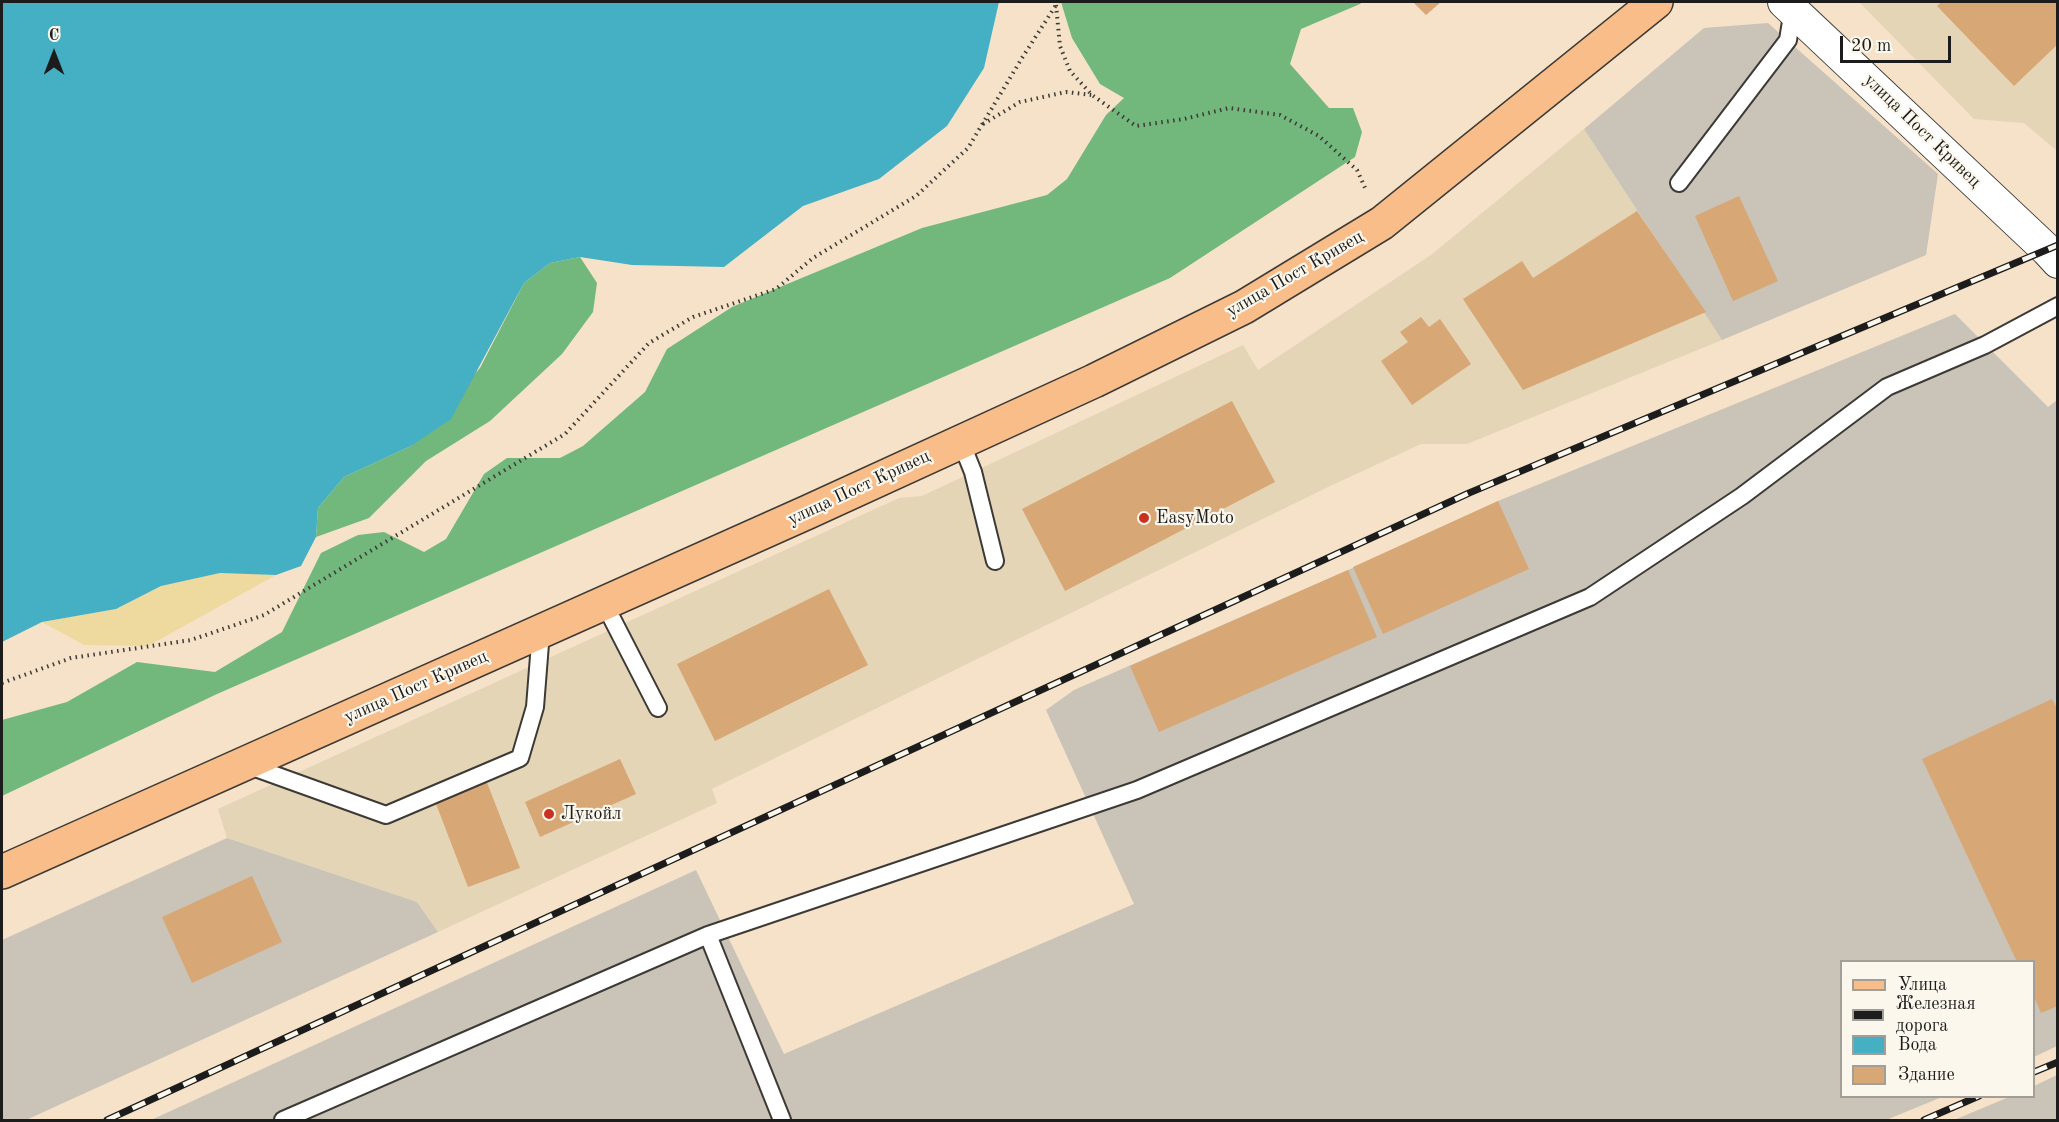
<!DOCTYPE html>
<meta charset="utf-8">
<style>
body{margin:0}
#map{position:relative;width:2059px;height:1122px;overflow:hidden;background:#f5e2c8;font-family:"Old Standard TT",serif}
canvas{display:block}
.frame{position:absolute;inset:0;border:3px solid #1c1c1c;pointer-events:none}
.legend{position:absolute;left:1840px;top:960px;width:195px;height:138px;box-sizing:border-box;background:#fbf7ec;border:2px solid #a29f99;margin:0;padding:8px 10px;list-style:none;font-size:18px;color:#1c1c1c}
.legend li{display:flex;align-items:center;gap:12px;height:30px}
.legend b{width:30px;border:2px solid #a29f99}
.north{position:absolute;left:24px;top:24px;width:60px;height:60px;-webkit-text-stroke:4px #fbf7ec;paint-order:stroke;rotate:0deg;font-size:16px;font-weight:700;line-height:24px;text-align:center;color:#1c1c1c}
.north::after{content:'';display:block;margin:auto;width:21px;height:27px;background:#1c1c1c;clip-path:polygon(50% 0,100% 100%,50% 72%,0 100%)}
.scale{position:absolute;left:1840px;top:36px;width:111px;height:27px;box-sizing:border-box;border:3px solid #1c1c1c;border-top:0;padding-left:8px;font-size:18px;line-height:21px;white-space:nowrap;color:#1c1c1c;-webkit-text-stroke:4px #fbf7ec;paint-order:stroke}
</style>
<div id="map">
<canvas width="2059" height="1122"></canvas>
<div class="frame"></div>
<ul class="legend">
<li><b style="height:8px;background:#f8bd89"></b>Улица</li>
<li><b style="height:8px;background:#1c1c1c"></b>Железная дорога</li>
<li><b style="height:16px;background:#45b0c3"></b>Вода</li>
<li><b style="height:16px;background:#d8a776"></b>Здание</li>
</ul>
<div class="north">С</div>
<div class="scale">20 m</div>
</div>
<script>
const context = document.querySelector('canvas').getContext('2d');
context.lineJoin = 'round';
function fillPath(path, color) { context.fillStyle = color; context.fill(path, 'evenodd'); }
const poly = rows => new Path2D(rows.map(r => 'M' + r).join(''));
function stroke(path, color, width, dash) { context.strokeStyle = color; context.lineWidth = width; context.lineCap = dash ? 'butt' : 'round'; context.setLineDash(dash || []); context.stroke(path); }
function label(font, color, halo, rows, align = 'center') {
  context.font = font + ' "Old Standard TT",serif'; context.lineWidth = 4.5; context.setLineDash([]); context.textBaseline = 'middle'; context.strokeStyle = halo; context.fillStyle = color; for (const [text, x, y, turn = 0] of rows) {
    context.save(); context.translate(x, y); context.rotate((+turn || 0) * Math.PI / 180); context.textAlign = isNaN(turn) ? turn : align; if (halo) context.strokeText(text, 0, 0); context.fillText(text, 0, 0); context.restore();
  }
}
fillPath(poly([
 [1859,2,2057,2,2057,151,2024,123,1974,119],
 [1584,129,1722,340,1467,444,1421,444,1328,487,712,789,717,803,438,932,417,902,227,838,218,809,899,498,922,496,1243,345,1258,370,1431,255]
]), '#e4d5b7');
fillPath(poly([
 [1768,23,1938,174,1926,255,1722,340,1584,129,1704,28],
 [1955,314,2048,407,2057,400,2057,1046,2034,1057,2034,962,1842,962,1842,1096,1942,1097,1886,1120,151,1120,696,870,784,1054,1134,904,1046,710,1074,690,1348,570,1498,501],
 [227,838,417,902,438,932,26,1120,2,1120,2,940],
 [2057,1075,2057,1120,1954,1120,2009,1097,2034,1096,2034,1086]
]), '#c9c3b8');
fillPath(poly([
 [1061,2,1362,2,1360,4,1301,29,1290,64,1329,108,1353,108,1362,132,1355,157,1170,278,217,694,2,796,2,720,67,702,137,662,215,672,282,632,321,553,358,535,384,532,424,552,446,539,484,474,507,458,560,458,583,446,645,392,667,349,732,307,922,228,1047,195,1067,179,1106,115,1124,98,1100,84,1072,38],
 [580,257,597,283,593,312,562,354,490,421,426,461,369,518,316,537,318,508,344,477,411,446,480,368,524,283,550,263]
]), '#72b77b');
fillPath(poly([
 [220,573,276,575,148,646,84,645,42,622,116,609,161,586]
]), '#eeda9e');
fillPath(poly([
 [2,2,999,2,984,68,947,126,879,179,803,206,724,267,632,265,580,257,550,263,524,283,451,419,411,446,344,477,318,508,316,537,301,566,276,575,220,573,161,586,116,609,42,622,2,642]
]), '#45b0c3');
fillPath(poly([
 [1413,2,1441,2,1426,15],
 [1941,2,2058,2,2058,44,2014,86,1937,6],
 [1739,196,1778,281,1733,301,1695,216],
 [1637,211,1706,312,1523,390,1463,299,1522,261,1533,278],
 [1421,317,1429,327,1440,319,1471,364,1412,405,1381,361,1408,342,1400,332],
 [1232,401,1275,482,1065,591,1022,509],
 [1498,501,1529,569,1383,634,1353,567],
 [1348,570,1377,637,1159,732,1130,666],
 [829,589,868,665,715,741,677,664],
 [2052,699,2058,710,2058,1006,2041,1013,2034,997,2034,962,2017,962,1922,759],
 [620,759,636,794,540,837,525,802],
 [483,772,520,868,468,887,431,791],
 [252,876,282,942,192,983,162,917]
]), '#d8a776');
const service = poly([
 [1679,183,1788,40,1793,9],
 [961,442,973,472,995,561],
 [604,603,658,708],
 [247,765,386,815,520,758,535,707,541,631],
 [708,935,782,1120],
 [283,1120,708,935,1137,790,1590,597,1742,496,1887,387,1985,345,2058,306]
]);
const minor = poly([
 [1784,2,2047,250,2058,262]
]);
const primary = poly([
 [2,872,808,512,1094,381,1244,307,1382,223,1656,2]
]);
stroke(service, '#3d3a36', 20);
stroke(minor, '#3d3a36', 34);
stroke(primary, '#3d3a36', 36);
stroke(poly([
 [1056,5,1060,46,1070,71,1092,95,1136,126,1184,119,1229,108,1280,115,1319,136,1357,170,1366,190],
 [983,124,1020,102,1066,92,1092,95],
 [2,683,71,658,191,640,264,615,565,434,649,343,693,317,776,289,813,258,916,196,968,148,1022,58,1058,2]
]), '#3d3a36', 4, [1.5, 4.5]);
stroke(service, '#fff', 16);
stroke(minor, '#fff', 32);
stroke(primary, '#f8bd89', 33);
const rail = poly([
 [2034,1072,2058,1062],
 [107,1120,1469,493,2058,245],
 [1924,1120,1979,1096]
]);
stroke(rail, '#1c1c1c', 7);
stroke(rail, '#fbf7ec', 4.5, [14]);
for (const [x, y, r, color] of [
 [1144,518,6,"#c8321e"],
 [549,814,6,"#c8321e"]
]) { const dot = new Path2D(); dot.arc(x, y, r, 0, 2 * Math.PI); context.fillStyle = color; context.fill(dot); stroke(dot, '#fbf7ec', 2); }
label('18px', '#1c1c1c', '#fbf7ec', [
 ["улица Пост Кривец",1922,131,44],
 ["улица Пост Кривец",1295,274,-30],
 ["улица Пост Кривец",859,488,-25],
 ["улица Пост Кривец",416,687,-24]
]);
label('18px', '#1c1c1c', '#fbf7ec', [
 ["EasyMoto",1156,518],
 ["Лукойл",561,814]
], 'left');
</script>
